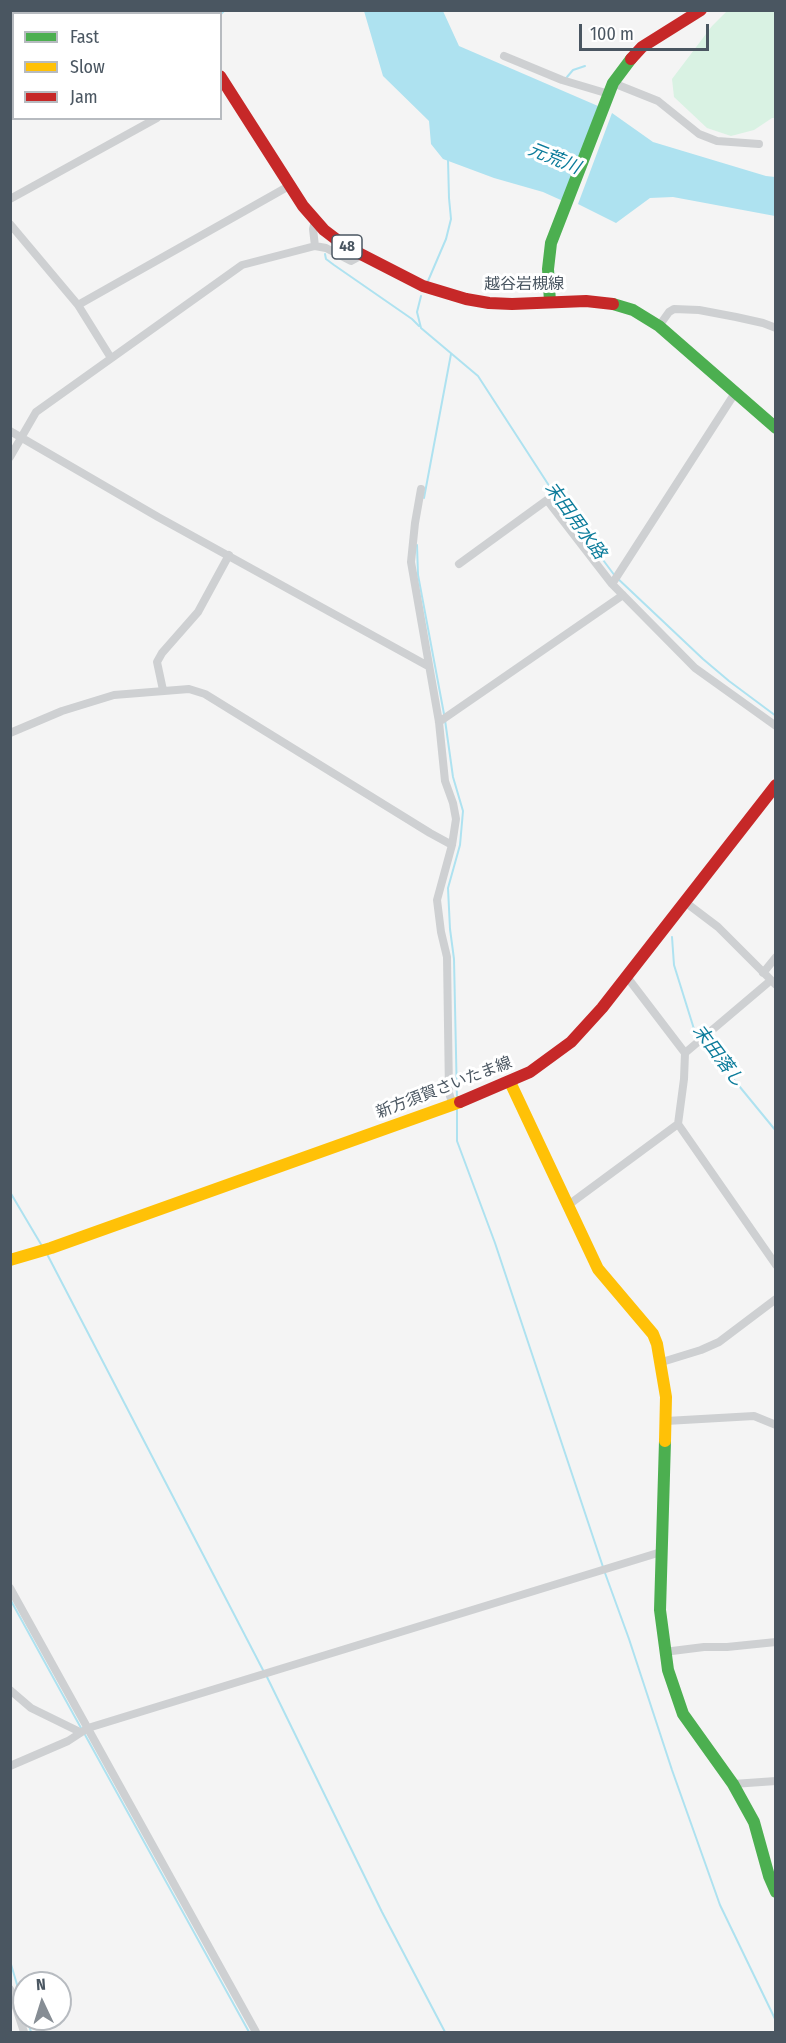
<!DOCTYPE html>
<meta charset="utf-8">
<style>
body{margin:0}
#map{position:relative;width:786px;height:2043px;overflow:hidden;background:#f4f4f4;font-family:"Fira Sans Condensed",sans-serif}
canvas{display:block}
.frame{position:absolute;inset:0;border:12px solid #4a5661;pointer-events:none}
.legend{position:absolute;left:12px;top:12px;width:210px;height:108px;box-sizing:border-box;background:#fff;border:2px solid #b7bbc0;margin:0;padding:8px 10px;list-style:none;font-size:18px;color:#4a5661}
.legend li{display:flex;align-items:center;gap:12px;height:30px}
.legend b{width:30px;border:2px solid #b7bbc0}
.north{position:absolute;left:12px;top:1971px;width:60px;height:60px;box-sizing:border-box;background:#fff;border:2px solid #b7bbc0;border-radius:50%;rotate:356deg;font-size:16px;font-weight:700;line-height:24px;text-align:center;color:#4a5661}
.north::after{content:'';display:block;margin:auto;width:21px;height:27px;background:#868d94;clip-path:polygon(50% 0,100% 100%,50% 72%,0 100%)}
.scale{position:absolute;left:579px;top:24px;width:130px;height:27px;box-sizing:border-box;border:3px solid #4a5661;border-top:0;padding-left:8px;font-size:18px;line-height:21px;white-space:nowrap;color:#4a5661;-webkit-text-stroke:4px #fff;paint-order:stroke}
</style>
<div id="map">
<canvas width="786" height="2043"></canvas>
<div class="frame"></div>
<ul class="legend">
<li><b style="height:8px;background:#4caf50"></b>Fast</li>
<li><b style="height:8px;background:#ffc107"></b>Slow</li>
<li><b style="height:8px;background:#c62828"></b>Jam</li>
</ul>
<div class="north">N</div>
<div class="scale">100 m</div>
</div>
<script>
const c = document.querySelector('canvas').getContext('2d');
c.lineJoin = 'round';
function fill(path, color) { c.fillStyle = color; c.fill(path, 'evenodd'); }
const poly = rows => new Path2D(rows.map(r => 'M' + r).join(''));
function strokePath(path, color, width, dash) { c.strokeStyle = color; c.lineWidth = width; c.lineCap = dash ? 'butt' : 'round'; c.setLineDash(dash || []); c.stroke(path); }
function write(font, color, halo, rows, align = 'center') {
  c.font = font + ' "Fira Sans Condensed","Noto Sans JP",sans-serif'; c.lineWidth = 6; c.setLineDash([]); c.textBaseline = 'middle'; c.strokeStyle = halo; c.fillStyle = color; for (const [text, x, y, turn = 0] of rows) {
    c.save(); c.translate(x, y); c.rotate((+turn || 0) * Math.PI / 180); c.textAlign = isNaN(turn) ? turn : align; if (halo) c.strokeText(text, 0, 0); c.fillText(text, 0, 0); c.restore();
  }
}
fill(poly([
 [727,11,776,11,775,118,772,118,754,130,731,136,707,128,674,97,672,79,712,26]
]), '#d9f2e3');
fill(poly([
 [364,11,443,11,459,46,598,106,563,201,543,192,494,178,443,159,431,144,429,121,383,76],
 [612,113,653,142,766,176,775,177,775,216,673,197,650,198,616,223,578,204]
]), '#aee2f0');
strokePath(poly([
 [220,15,225,10],
 [10,33,14,33],
 [567,77,573,70,585,66],
 [325,254,326,259,334,265,412,319,419,326],
 [428,281,446,239,451,219,449,198,448,160],
 [421,296,417,312,421,328,478,376,559,501,615,576,703,659,729,681,776,716],
 [424,498,451,354],
 [417,545,418,575,444,714],
 [445,720,453,777,463,811,460,845,448,888,450,929,454,959,457,1100],
 [672,937,674,965,694,1029,700,1037],
 [703,1042,776,1131],
 [457,1108,457,1141,495,1243,603,1567],
 [10,1192,42,1246],
 [47,1254,264,1672],
 [605,1573,629,1639,672,1770,720,1905,776,2021],
 [10,1599,81,1728],
 [267,1677,382,1912,445,2032],
 [84,1733,249,2032],
 [10,1961,24,2008],
 [27,2019,31,2032]
]), '#aee2f0', 2);
strokePath(poly([
 [504,56,562,80,609,94],
 [613,83,658,101,699,134,717,141,759,144],
 [10,199,157,118],
 [315,220,313,229,315,246],
 [10,224,78,305,111,358],
 [78,305,289,186],
 [659,326,669,312,674,309,699,310,736,317,763,323,776,328],
 [10,431,158,517,428,666],
 [10,457,36,412,242,265,315,246,326,248,351,261,362,255],
 [421,489,415,523,411,562,439,722,445,781,453,803,456,819,452,845,437,900,441,932,447,957,449,1093,453,1105],
 [459,564,547,500,612,584,695,668,776,726],
 [612,584,735,393],
 [163,690,157,662,162,653,198,612,229,555],
 [439,722,623,595],
 [10,733,62,711,114,695,189,689,205,694,430,833,452,845],
 [685,902,718,927,776,985],
 [763,973,776,957],
 [627,977,685,1053,684,1079,678,1124,776,1265],
 [685,1053,770,981],
 [567,1206,678,1124],
 [662,1362,701,1350,719,1342,776,1299],
 [666,1421,754,1416,776,1425],
 [10,1588,256,2032],
 [664,1652,704,1647,727,1647,776,1642],
 [10,1690,31,1708,80,1732],
 [10,1766,68,1741,88,1728,661,1552],
 [733,1784,776,1781],
 [10,1989,24,2032]
]), '#ced0d2', 8);
strokePath(poly([
 [550,302,548,269,551,243,613,83,631,59],
 [613,304,633,310,659,326,776,428],
 [665,1441,660,1610,668,1670,683,1714,733,1784,754,1822,769,1876,776,1892]
]), '#4caf50', 12);
strokePath(poly([
 [179,10,181,14],
 [24,14,54,10],
 [510,1082,598,1269,653,1334,657,1344,666,1397,665,1441],
 [10,1260,51,1248,460,1102]
]), '#ffc107', 12);
strokePath(poly([
 [57,10,143,14],
 [10,15,14,15],
 [631,59,642,47,701,10],
 [220,76,303,206,324,230,345,246,423,286,466,299,489,303,512,304,586,301,613,304],
 [460,1102,530,1072,571,1042,602,1008,776,785]
]), '#c62828', 12);
for (const [x, y, w] of [
 [347,247,30]
]) { const box = new Path2D(); box.roundRect(x - w / 2, y - 12, w, 24, 4.5); c.fillStyle = '#fff'; c.fill(box); strokePath(box, '#4a5661', 1.5); }
write('bold 15px', '#4a5661', null, [
 ["48",347,247]
]);
write('16px', '#4a5661', '#fff', [
 ["越谷岩槻線",524,285],
 ["新方須賀さいたま線",444,1088,-21]
]);
write('italic 18px', '#0c7c9b', '#fff', [
 ["元荒川",554,159,22],
 ["末田用水路",575,521,54],
 ["末田落し",718,1056,53]
]);
</script>
